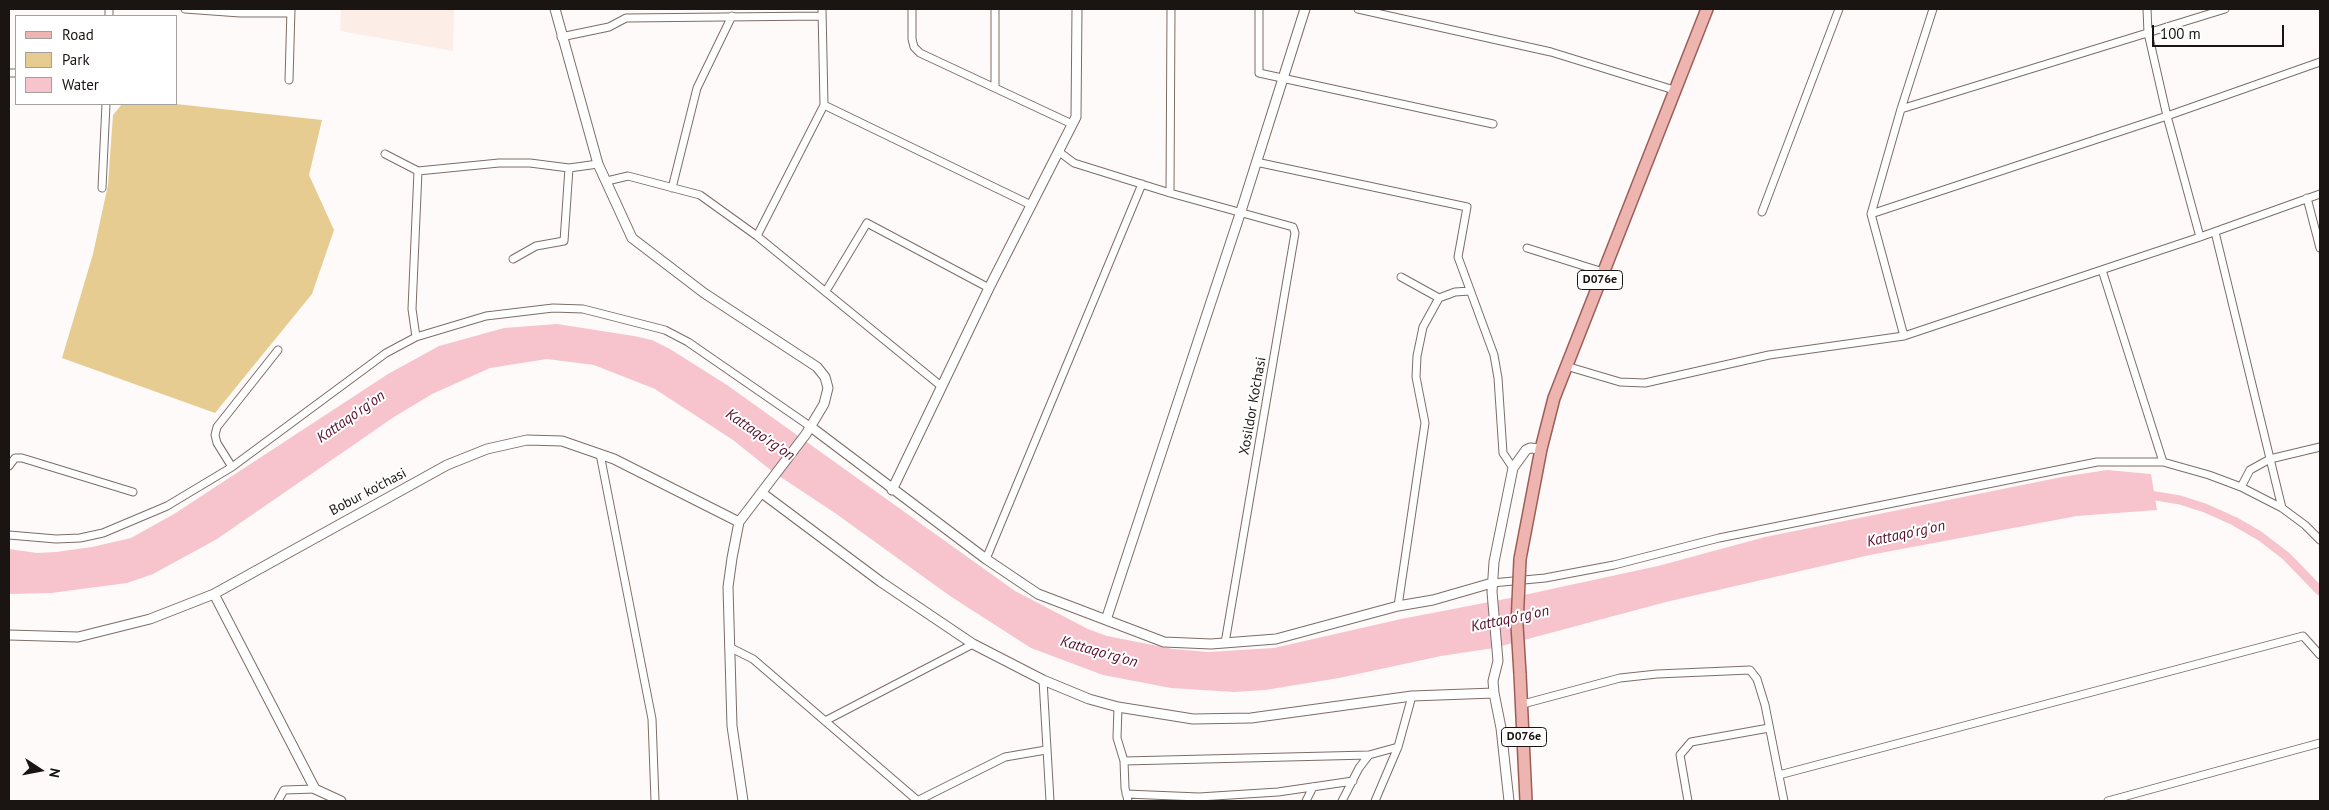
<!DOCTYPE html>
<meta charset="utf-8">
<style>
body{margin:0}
#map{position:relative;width:2329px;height:810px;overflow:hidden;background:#fefaf9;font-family:"PT Sans",sans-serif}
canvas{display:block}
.frame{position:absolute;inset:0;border:10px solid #1a1412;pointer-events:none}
.legend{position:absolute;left:15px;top:15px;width:162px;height:90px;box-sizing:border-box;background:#fff;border:1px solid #a3a1a0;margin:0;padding:6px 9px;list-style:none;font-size:15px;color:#1a1412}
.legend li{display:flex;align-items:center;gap:10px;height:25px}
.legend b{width:25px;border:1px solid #a3a1a0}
.north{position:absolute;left:15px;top:745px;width:50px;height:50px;-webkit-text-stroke:4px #fff;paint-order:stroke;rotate:101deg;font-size:14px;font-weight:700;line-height:20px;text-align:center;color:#1a1412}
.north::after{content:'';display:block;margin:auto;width:18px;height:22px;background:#1a1412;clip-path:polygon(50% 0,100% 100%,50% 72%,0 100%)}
.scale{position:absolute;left:2152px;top:25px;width:132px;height:22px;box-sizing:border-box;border:2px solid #1a1412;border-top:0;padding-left:6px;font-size:15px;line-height:18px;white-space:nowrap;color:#1a1412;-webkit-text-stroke:4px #fff;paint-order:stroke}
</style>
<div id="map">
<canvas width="2329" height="810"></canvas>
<div class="frame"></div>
<ul class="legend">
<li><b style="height:6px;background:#eeb5b0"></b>Road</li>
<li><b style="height:14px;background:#e6cc90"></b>Park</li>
<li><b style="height:14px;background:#f7c4ce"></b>Water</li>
</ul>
<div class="north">N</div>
<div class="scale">100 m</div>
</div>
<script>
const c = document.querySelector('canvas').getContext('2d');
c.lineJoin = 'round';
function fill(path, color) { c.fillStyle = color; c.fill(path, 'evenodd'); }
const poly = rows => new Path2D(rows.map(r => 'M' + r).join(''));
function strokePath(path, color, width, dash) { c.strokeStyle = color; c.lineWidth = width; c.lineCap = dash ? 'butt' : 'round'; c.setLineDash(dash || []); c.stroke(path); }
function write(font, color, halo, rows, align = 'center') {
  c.font = font + ' "PT Sans",sans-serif'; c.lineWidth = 4; c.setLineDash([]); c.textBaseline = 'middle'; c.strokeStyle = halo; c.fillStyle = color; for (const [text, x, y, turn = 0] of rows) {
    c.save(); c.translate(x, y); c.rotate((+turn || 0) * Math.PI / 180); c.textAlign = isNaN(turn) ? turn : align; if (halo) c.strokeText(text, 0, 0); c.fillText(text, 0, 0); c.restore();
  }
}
fill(poly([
 [341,9,454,9,453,51,340,31]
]), '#fcede7');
fill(poly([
 [122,104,176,104,322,120,309,175,334,230,312,294,215,413,62,358,93,254,108,185,113,115]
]), '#e6cc90');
fill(poly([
 [557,324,634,336,652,340,670,349,727,385,1015,591,1088,629,1107,636,1173,649,1208,652,1274,648,1401,619,1510,598,1658,566,1765,537,2062,477,2107,470,2151,474,2157,510,2077,516,1870,555,1666,602,1494,648,1441,656,1339,678,1265,690,1234,692,1171,688,1103,675,1031,648,950,596,835,513,773,472,733,440,655,389,594,365,547,359,490,368,432,394,394,417,217,539,153,574,127,583,51,593,9,594,9,549,37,553,56,552,92,547,131,538,174,514,388,374,439,346,504,328]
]), '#f7c4ce');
strokePath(poly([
 [2144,494,2180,500,2205,508,2234,521,2260,536,2286,556,2320,591]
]), '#f7c4ce', 9);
const minor = poly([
 [185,9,240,13,291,13],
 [912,9,912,39,914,47,920,53,1072,124],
 [995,9,995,88],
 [1259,9,1259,73,1493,124],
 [1358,9,1551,52,1674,90],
 [2147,9,2148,33,2167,116,2200,237],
 [109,16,109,9],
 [561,37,609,27,626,18,822,16],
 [9,73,16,73],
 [289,80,291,9],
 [824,105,1031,205],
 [1901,109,2225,9],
 [1058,151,1074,163,1170,193,1293,227,1295,233,1225,643],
 [385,154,418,171,499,163,530,163,569,168,598,164],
 [1256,162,1467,207,1458,257,1494,355,1498,378,1503,453,1513,468],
 [607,181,628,176,700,195,757,236,941,386],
 [102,188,106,104],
 [672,188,697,88,732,16],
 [1170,193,1171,9],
 [2307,198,2320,248],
 [1762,212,1839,9],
 [1871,214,2167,116,2320,62],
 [2215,232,2282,508],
 [757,236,824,105,822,9],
 [1527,248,1603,272],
 [513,259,536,246,564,241,569,168],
 [2102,270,2163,462],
 [1401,277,1439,298],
 [826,291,867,223,989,288],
 [1904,336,1871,214,1901,109,1933,9],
 [416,337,412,309,418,171],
 [1566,366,1620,382,1645,383,1769,355,1904,336,2200,237,2320,194],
 [600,454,652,719,655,801],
 [9,466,15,458,22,458,133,492],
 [232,467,217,443,215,435,217,427,278,350],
 [2241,487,2250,470,2270,459,2320,447],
 [9,535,56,539,80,538,103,533,167,506,232,467,386,353,416,337,486,316,553,308,583,309,665,330,688,342,811,427],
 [986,559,1142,184],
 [1492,583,1545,578,1614,565,1719,538,2097,462,2163,462,2209,475,2241,487,2282,508,2305,525,2320,540],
 [1398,606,1425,423,1416,377,1417,356,1423,327,1439,298,1455,292,1470,291],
 [729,647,753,659,918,801],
 [1043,680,1050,801],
 [1523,704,1620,678,1657,674,1750,670,1757,679,1765,705,1784,801],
 [1118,707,1117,738,1124,761,1125,788,1128,801],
 [825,721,973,644],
 [1124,761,1369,755],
 [1779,775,2303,636,2320,655],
 [1126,794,1199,797,1278,792,1353,781],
 [278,801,284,790,315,789],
 [917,801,1005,757,1046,750],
 [1306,801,1313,787],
 [1342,801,1359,768,1369,755,1398,747],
 [1375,801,1398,747,1412,696],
 [1688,801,1680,755,1691,742,1769,728],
 [2108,801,2320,743]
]);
const tertiary = poly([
 [555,9,598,164,632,238,704,293,817,367,825,377,828,388,824,404,806,434,739,522,732,558,728,587,732,726,743,801],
 [811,427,986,559,1038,594,1164,642,1211,644,1276,639,1398,606,1433,600,1492,583],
 [892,490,989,288,1076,117,1077,9],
 [762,493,881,582,973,644,1043,680,1089,699,1118,707,1193,719,1251,718,1412,696,1494,693],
 [214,594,315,789,341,801],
 [1106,620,1241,211,1305,9],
 [9,635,78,637,150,619,214,594,447,465,487,449,527,440,562,441,614,459,739,522],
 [1509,801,1501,728,1494,693,1493,681,1498,661,1492,592,1494,562,1513,468,1526,450,1530,448,1541,449]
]);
const primary = poly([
 [1520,559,1541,449,1554,398,1707,9],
 [1520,674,1526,801]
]);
strokePath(minor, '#7c6d67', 9);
strokePath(tertiary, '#7c6d67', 11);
strokePath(primary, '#9d5d57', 14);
strokePath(minor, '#fff', 7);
strokePath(tertiary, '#fff', 9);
strokePath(primary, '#eeb5b0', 11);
const primaryBridge = poly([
 [1520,559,1517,625,1520,674]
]);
strokePath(primaryBridge, '#9d5d57', 14, []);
strokePath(primaryBridge, '#eeb5b0', 11);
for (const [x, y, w] of [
 [1600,280,45],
 [1524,737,45]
]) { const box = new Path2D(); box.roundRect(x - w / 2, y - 9.5, w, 19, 4); c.fillStyle = '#fff'; c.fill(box); strokePath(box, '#1a1412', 1); }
write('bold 12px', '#1a1412', null, [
 ["D076e",1600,280],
 ["D076e",1524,737]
]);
write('14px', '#1a1412', '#fff', [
 ["Xosildor Ko’chasi",1253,406,-80],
 ["Bobur ko'chasi",368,492,-28]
]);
write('italic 15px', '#550e27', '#fff', [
 ["Kattaqo'rg'on",351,417,-35],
 ["Kattaqo'rg'on",760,435,34],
 ["Kattaqo'rg'on",1906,534,-12],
 ["Kattaqo'rg'on",1510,619,-12],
 ["Kattaqo'rg'on",1099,652,16]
]);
</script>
